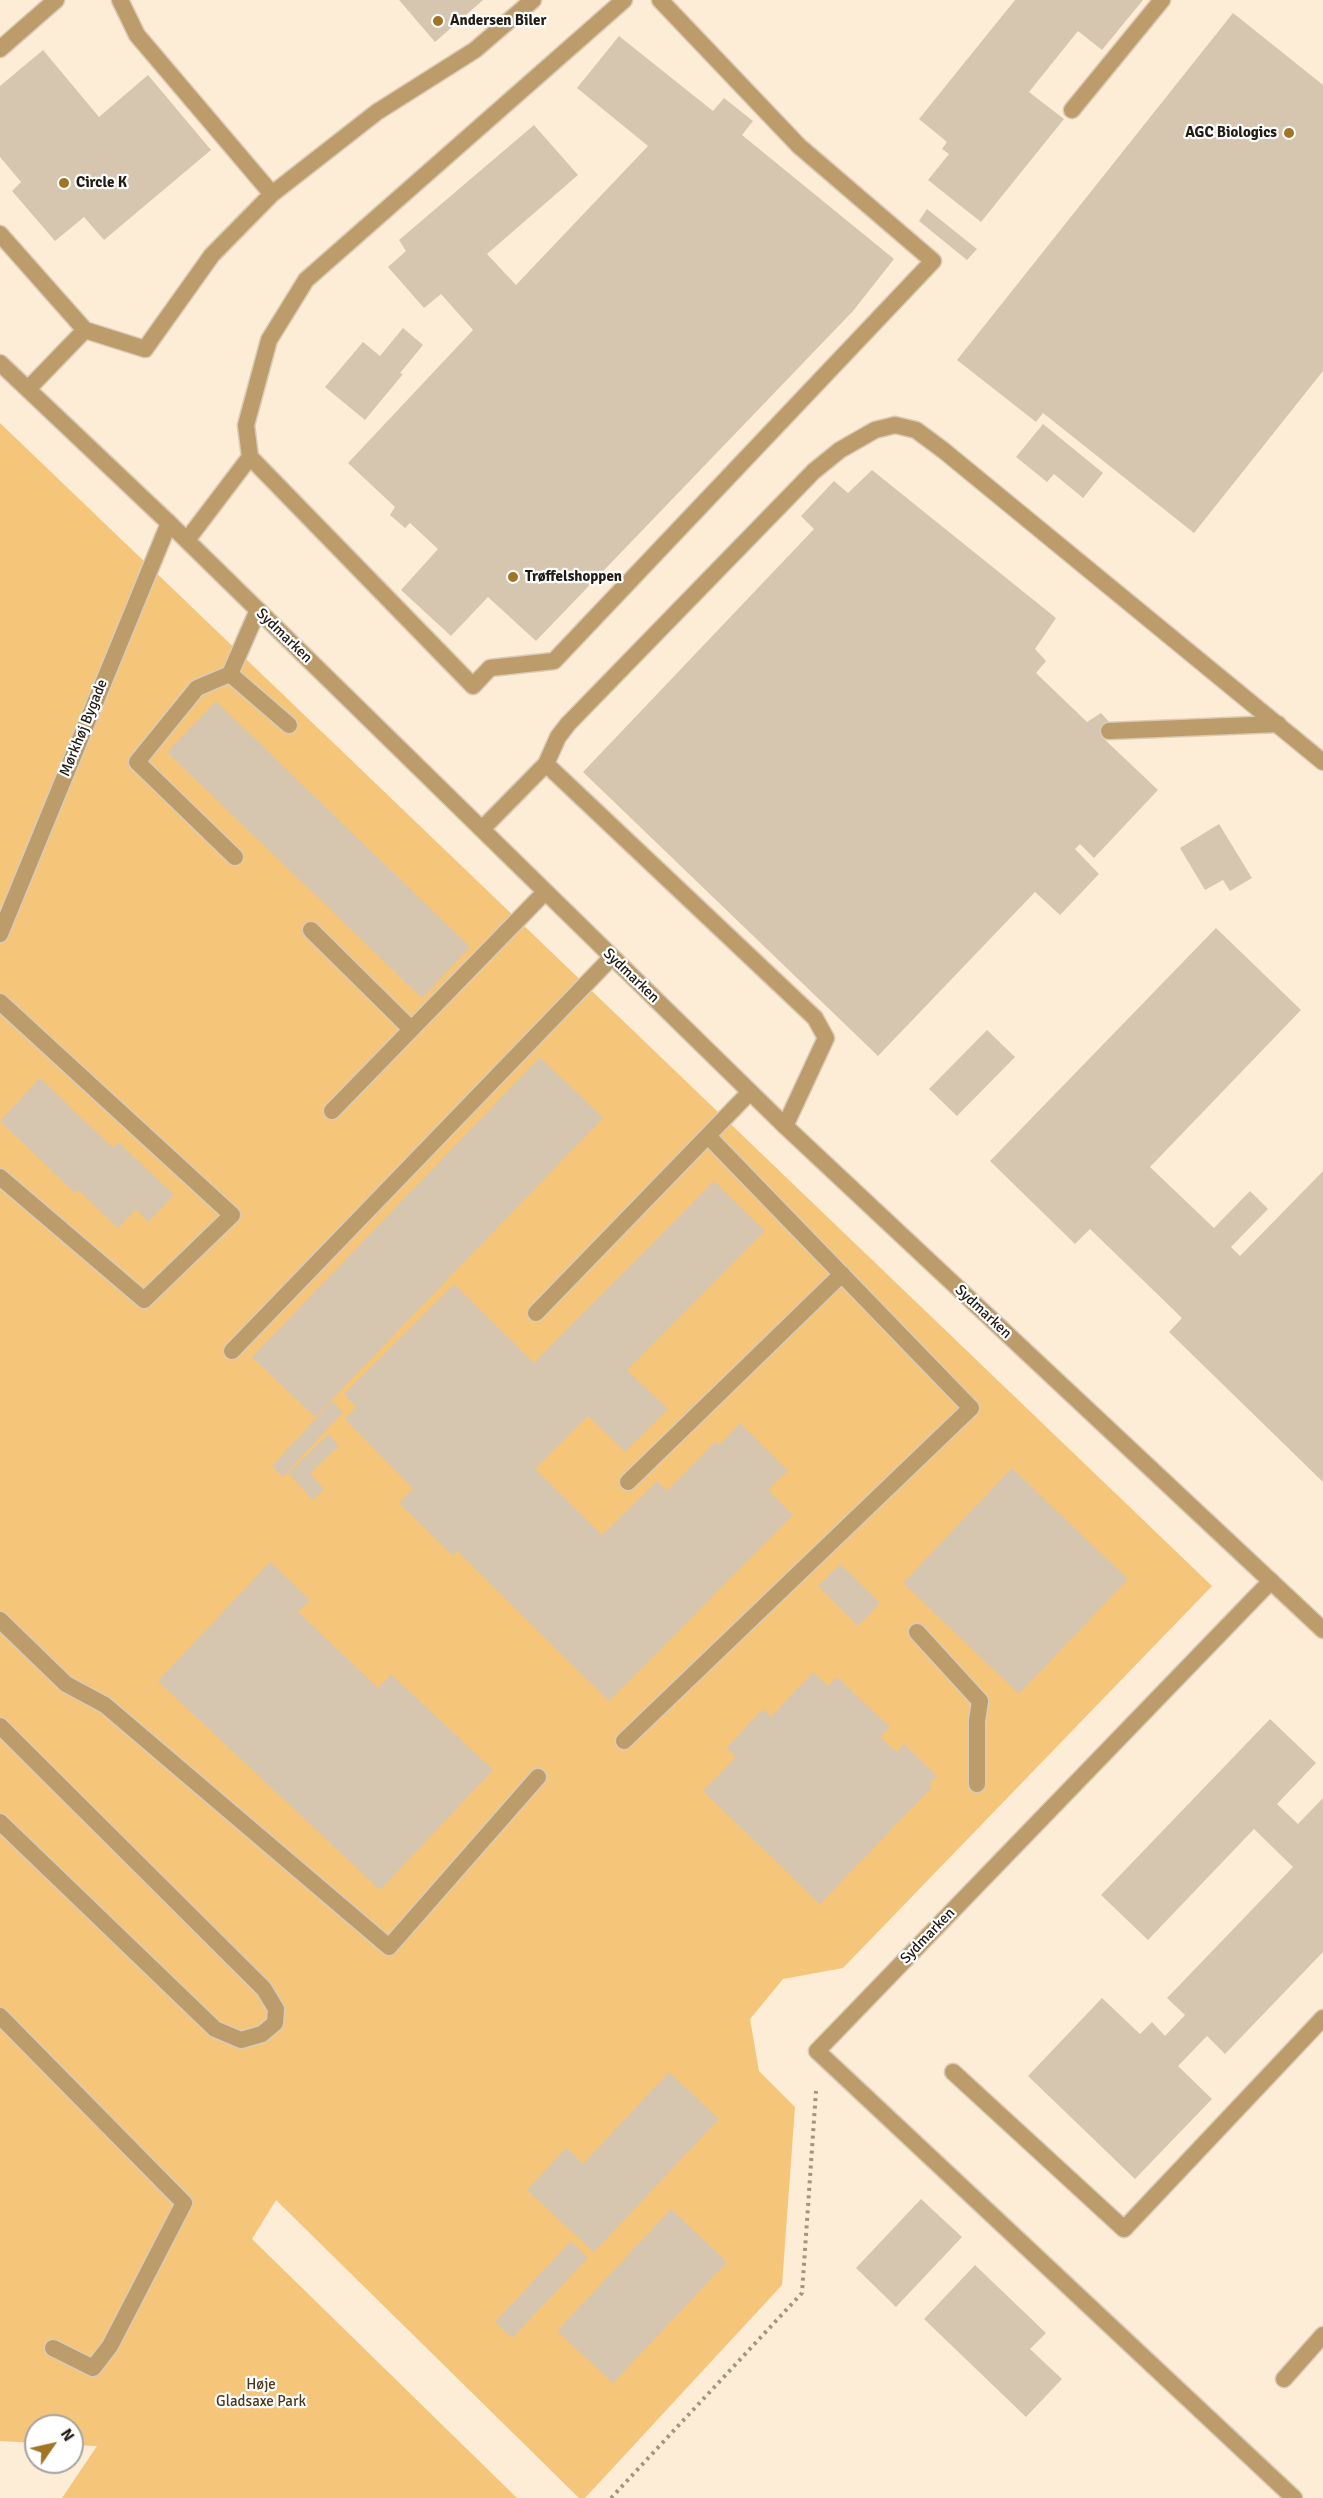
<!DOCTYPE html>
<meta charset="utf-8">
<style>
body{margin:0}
#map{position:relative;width:1323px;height:2498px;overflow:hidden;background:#fdedd6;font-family:Signika,sans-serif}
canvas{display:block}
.north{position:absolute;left:24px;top:2414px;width:60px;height:60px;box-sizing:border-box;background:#fff;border:2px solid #a6a4a1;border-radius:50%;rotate:56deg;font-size:16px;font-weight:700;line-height:24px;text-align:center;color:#211b13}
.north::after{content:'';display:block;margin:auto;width:21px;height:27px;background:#a27526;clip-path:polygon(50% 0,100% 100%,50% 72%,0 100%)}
</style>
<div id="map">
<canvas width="1323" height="2498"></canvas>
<div class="north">N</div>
</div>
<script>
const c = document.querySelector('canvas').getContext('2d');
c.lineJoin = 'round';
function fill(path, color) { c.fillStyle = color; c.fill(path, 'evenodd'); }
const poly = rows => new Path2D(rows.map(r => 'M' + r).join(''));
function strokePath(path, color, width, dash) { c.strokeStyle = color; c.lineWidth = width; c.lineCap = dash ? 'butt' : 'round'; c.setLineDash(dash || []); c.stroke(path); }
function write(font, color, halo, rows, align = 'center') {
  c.font = font + ' Signika,sans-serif'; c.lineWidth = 4.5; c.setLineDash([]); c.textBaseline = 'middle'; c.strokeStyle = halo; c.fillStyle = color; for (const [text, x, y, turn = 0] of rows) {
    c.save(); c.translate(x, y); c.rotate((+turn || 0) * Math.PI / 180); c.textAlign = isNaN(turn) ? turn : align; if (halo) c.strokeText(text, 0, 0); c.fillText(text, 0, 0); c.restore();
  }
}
fill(poly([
 [0,423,1212,1586,843,1968,783,1979,750,2019,759,2071,795,2107,782,2285,585,2498,579,2498,276,2200,252,2239,517,2498,62,2498,97,2446,72,2445,72,2426,36,2426,36,2443,0,2441]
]), '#f5c57a');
fill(poly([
 [399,0,483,0,435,42],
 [1015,0,1143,0,1102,50,1078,31,1029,92,1064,119,981,222,928,180,949,154,942,149,947,142,919,119],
 [1233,13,1323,85,1323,371,1194,533,1043,413,1036,422,957,360],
 [619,36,713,111,724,98,753,121,742,135,894,259,853,311,536,641,488,597,451,636,401,590,438,549,410,523,405,528,390,515,395,507,348,463,473,330,441,294,424,308,388,267,406,251,399,240,534,125,578,175,487,254,516,285,648,146,577,88],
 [43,50,99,117,148,75,211,150,104,240,84,217,55,241,12,191,21,182,0,157,0,86],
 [927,209,977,249,967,260,919,221],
 [403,328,423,345,400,373,403,374,365,420,325,387,363,342,380,356],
 [1043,424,1103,473,1083,498,1054,474,1047,482,1016,457],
 [872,470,1056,618,1035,649,1046,661,1036,673,1087,722,1101,713,1111,724,1101,736,1158,790,1094,858,1080,844,1075,849,1099,874,1060,915,1035,892,878,1056,583,772,814,529,801,516,834,481,848,493],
 [216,701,470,947,422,998,167,752],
 [1219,824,1252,878,1230,891,1223,880,1205,890,1180,848],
 [1216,928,1301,1010,1150,1167,1214,1228,1250,1191,1268,1209,1231,1247,1240,1256,1323,1171,1323,1482,1169,1332,1182,1318,1090,1229,1075,1244,990,1161],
 [987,1030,1015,1057,957,1116,929,1089],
 [540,1057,603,1118,315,1417,252,1357],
 [40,1078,113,1148,118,1142,174,1195,148,1222,136,1209,118,1228,78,1190,75,1193,0,1121],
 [714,1181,765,1231,627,1370,668,1409,625,1452,588,1416,535,1469,602,1535,657,1481,667,1491,716,1441,719,1445,740,1423,788,1471,768,1490,793,1515,609,1701,457,1551,453,1556,399,1503,413,1489,345,1419,356,1407,344,1394,454,1284,534,1363],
 [332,1401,343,1412,283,1477,272,1466],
 [329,1434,339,1446,310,1473,324,1489,313,1500,288,1473],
 [1012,1468,1128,1579,1019,1694,903,1583],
 [270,1562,310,1600,298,1612,378,1688,391,1674,493,1770,380,1890,158,1681],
 [840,1564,880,1603,858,1626,818,1586],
 [813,1672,828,1686,837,1677,890,1727,880,1737,897,1752,904,1744,937,1776,929,1784,932,1787,820,1904,703,1791,736,1757,726,1747,728,1746,763,1709,771,1717],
 [1270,1719,1316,1763,1277,1804,1298,1824,1323,1798,1323,1952,1225,2054,1207,2036,1178,2066,1212,2099,1135,2179,1028,2076,1102,1998,1140,2034,1152,2022,1165,2036,1185,2015,1167,1998,1293,1867,1254,1829,1148,1940,1101,1895],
 [669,2072,719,2119,594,2252,527,2190,566,2148,583,2164],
 [921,2199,962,2237,896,2307,856,2268],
 [671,2209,727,2262,613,2383,557,2331],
 [571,2241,588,2258,512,2338,495,2322],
 [975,2265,1046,2333,1030,2349,1062,2379,1026,2417,924,2319]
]), '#d6c6b0');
const service = poly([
 [120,0,137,35,272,194],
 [624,0,306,280,269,340,246,425,250,457,473,686,490,668,554,661,933,261,799,146,660,0],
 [0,49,56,0],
 [1072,110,1162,0],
 [0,234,85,330,145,349,212,255,272,194,377,112,475,50,533,0],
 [28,389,85,330],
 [187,540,250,457],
 [258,610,230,674,289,725],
 [230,674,197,688,137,762,235,857],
 [1109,731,1278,724],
 [546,764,815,1018,826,1038,785,1126],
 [482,829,546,764,558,737,568,724,814,471,840,450,875,430,895,425,916,430,943,450,1323,762],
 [311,930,411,1029],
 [0,1002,232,1215,144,1300,0,1177],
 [332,1111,545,892],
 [536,1313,750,1092],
 [232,1351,612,957],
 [628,1482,842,1274],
 [1271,1581,817,2051,1294,2498],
 [0,1620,66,1684,105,1705,389,1947,538,1777],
 [917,1632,980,1701,977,1721,977,1784],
 [0,1726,264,1989,276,2009,275,2023,262,2034,241,2040,215,2029,0,1822],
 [624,1741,971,1408,708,1136],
 [0,2016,184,2203,110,2346,93,2368,53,2348],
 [953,2072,1124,2229,1323,2018],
 [1284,2379,1323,2335]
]);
const minor = poly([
 [0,934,169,523]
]);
const tertiary = poly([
 [0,363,169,523,785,1126,1323,1630]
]);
strokePath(service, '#dacbb7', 19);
strokePath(minor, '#dacbb7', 19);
strokePath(tertiary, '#dacbb7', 19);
strokePath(poly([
 [611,2498,802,2293,816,2091]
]), '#a09483', 4, [3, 4.5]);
strokePath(service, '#bd9c6c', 16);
strokePath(minor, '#bd9c6c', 16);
strokePath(tertiary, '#bd9c6c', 16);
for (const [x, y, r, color] of [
 [438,21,6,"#a27526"],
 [1289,133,6,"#a27526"],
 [64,183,6,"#a27526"],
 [513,577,6,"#a27526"]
]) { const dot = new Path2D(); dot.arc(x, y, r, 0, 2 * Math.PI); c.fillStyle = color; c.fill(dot); strokePath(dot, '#fff', 2); }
write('bold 15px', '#211b13', '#fff', [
 ["Andersen Biler",450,21],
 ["AGC Biologics",1277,133,"right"],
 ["Circle K",76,183],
 ["Trøffelshoppen",525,577]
], 'left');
write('15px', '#211b13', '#fff', [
 ["Sydmarken",284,636,44],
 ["Mørkhøj Bygade",84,728,-68],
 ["Sydmarken",631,976,44],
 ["Sydmarken",983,1312,43],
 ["Sydmarken",928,1936,-46]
]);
write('15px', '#4c3818', '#fff', [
 ["Høje",261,2385],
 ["Gladsaxe Park",261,2402]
]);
</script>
